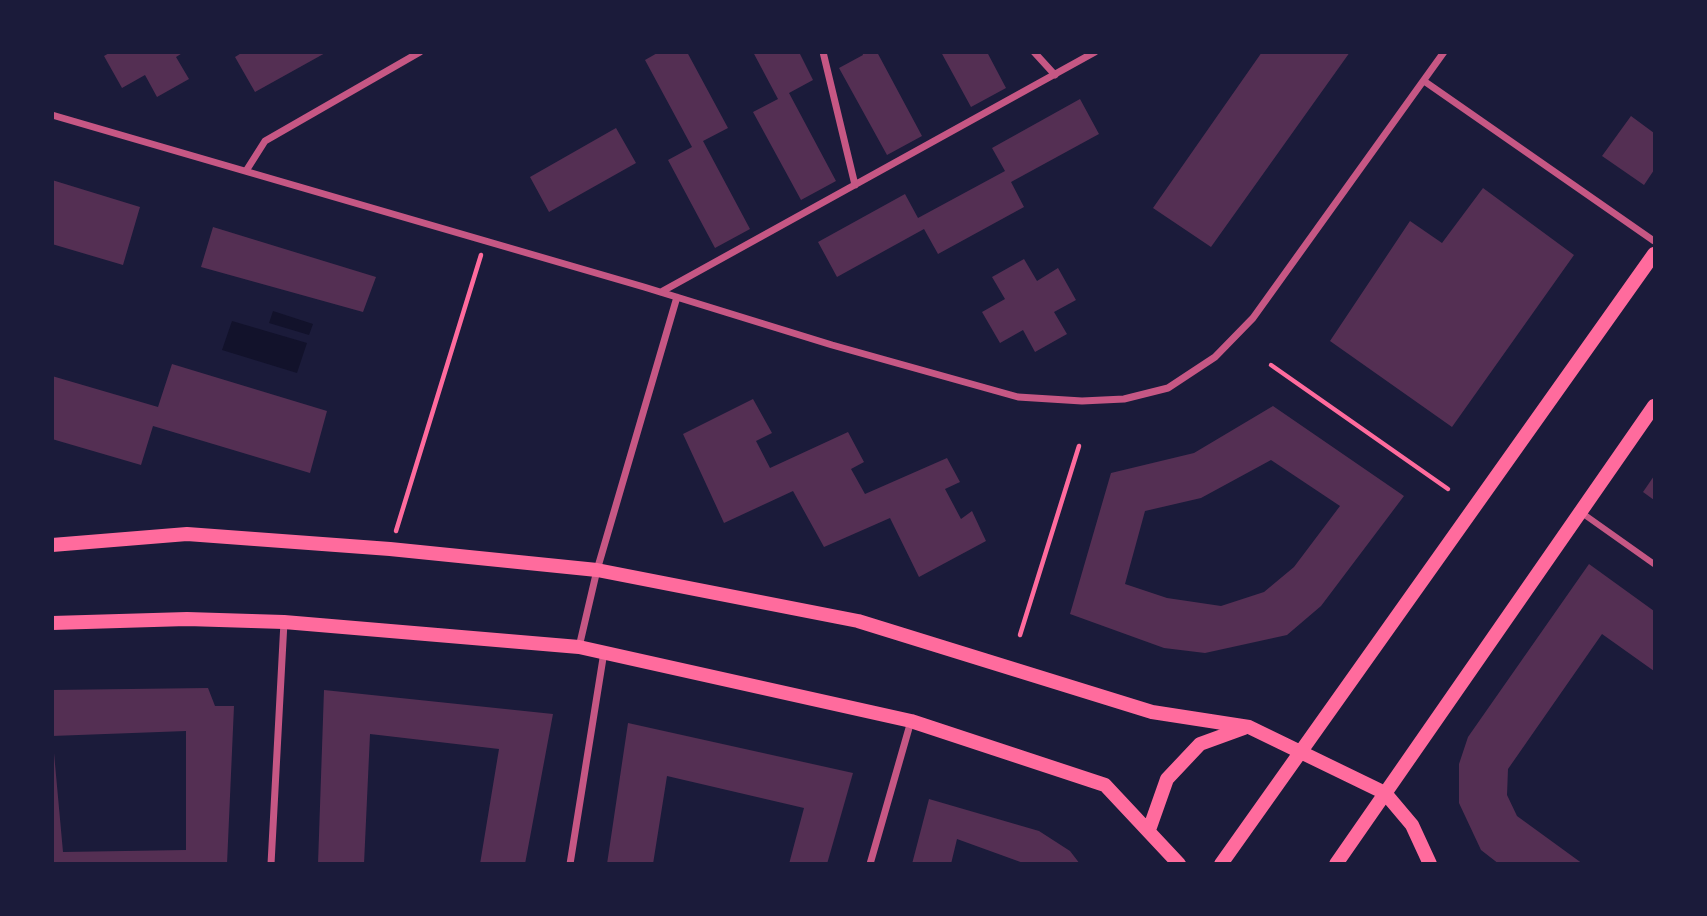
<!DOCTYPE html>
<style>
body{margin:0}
#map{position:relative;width:1707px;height:916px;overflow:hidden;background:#1b1b3a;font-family:"DejaVu Sans",sans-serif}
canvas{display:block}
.frame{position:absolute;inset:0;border:54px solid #1b1b3a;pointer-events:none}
</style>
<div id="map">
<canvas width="1707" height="916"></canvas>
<div class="frame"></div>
</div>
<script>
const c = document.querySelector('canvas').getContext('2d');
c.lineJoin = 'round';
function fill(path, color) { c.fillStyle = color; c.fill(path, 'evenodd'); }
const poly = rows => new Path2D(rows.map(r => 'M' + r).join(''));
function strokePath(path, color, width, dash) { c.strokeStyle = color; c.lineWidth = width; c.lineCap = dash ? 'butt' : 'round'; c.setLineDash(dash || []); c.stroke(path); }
fill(poly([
 [273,311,313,324,309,335,269,323],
 [232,321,307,343,297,373,222,350]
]), '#12122b');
fill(poly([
 [111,52,184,52,176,57,189,79,157,97,145,75,122,88,104,56],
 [243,52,327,52,255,92,235,57],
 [659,52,687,52,728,128,703,141,750,229,715,248,668,160,692,147,645,60],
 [753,52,799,52,813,80,789,93,836,181,801,200,753,112,778,99],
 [862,52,877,52,922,136,887,155,839,68,863,55],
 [941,52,987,52,1006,88,971,107],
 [1262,52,1350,52,1211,247,1153,208],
 [1080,99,1099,134,1011,182,1024,207,938,254,924,229,837,277,818,242,905,194,918,218,1005,171,992,148],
 [1631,116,1654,133,1654,170,1644,185,1602,156],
 [616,128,636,163,549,212,530,177],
 [52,180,140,207,123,265,52,244],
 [1483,188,1574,255,1452,427,1330,341,1410,221,1442,243],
 [213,227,376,277,363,312,201,267],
 [1024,259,1037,281,1058,268,1076,300,1054,312,1067,334,1035,352,1023,330,1000,343,982,312,1005,299,992,277],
 [172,364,327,411,310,473,153,426,141,465,52,439,52,376,158,407],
 [753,399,772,433,756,441,770,468,848,432,864,462,851,469,865,494,947,458,960,482,945,489,961,519,972,511,986,541,919,577,890,518,824,547,793,491,724,523,683,434],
 [1273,406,1404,496,1321,606,1287,635,1205,653,1164,648,1070,614,1111,473,1194,453],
 [1271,460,1340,506,1294,567,1264,592,1221,606,1167,598,1125,584,1145,511,1201,498],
 [1654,476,1654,500,1643,492],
 [1589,564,1654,611,1654,671,1602,634,1508,769,1507,795,1517,816,1583,864,1499,864,1481,850,1459,803,1459,764,1468,737],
 [208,688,215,706,234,706,227,864,52,864,52,753,54,753,63,852,186,850,186,731,52,736,52,690],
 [324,690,553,714,525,864,480,864,499,749,370,734,364,864,318,864],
 [628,723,853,773,827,864,789,864,804,808,667,776,653,864,607,864],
 [929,799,1039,831,1070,851,1080,864,1026,864,957,839,951,864,912,864]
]), '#542f53');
strokePath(poly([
 [1271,365,1448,489],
 [396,531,481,255],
 [1020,635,1079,446]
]), '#ff6b9d', 4.5);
strokePath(poly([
 [1582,513,1654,564]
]), '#c65784', 6);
strokePath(poly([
 [823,52,855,185],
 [1034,52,1055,75],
 [1424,81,1654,241],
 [52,115,644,287,832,345,1018,397,1082,401,1124,399,1168,388,1215,357,1253,318,1444,52],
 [246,171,265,141,420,52],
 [661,292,1095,52],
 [579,647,597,570,677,297],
 [271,864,284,622],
 [570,864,604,652],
 [870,864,911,721]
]), '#c65784', 7);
strokePath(poly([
 [52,545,187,534,390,549,597,570,858,621,1152,712,1249,727,1385,793,1412,825,1430,864],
 [52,623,187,619,284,622,579,647,911,721,1105,785,1179,864],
 [1149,830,1167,779,1200,744,1244,728],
 [1221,864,1654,254],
 [1336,864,1654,406]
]), '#ff6b9d', 14);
</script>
